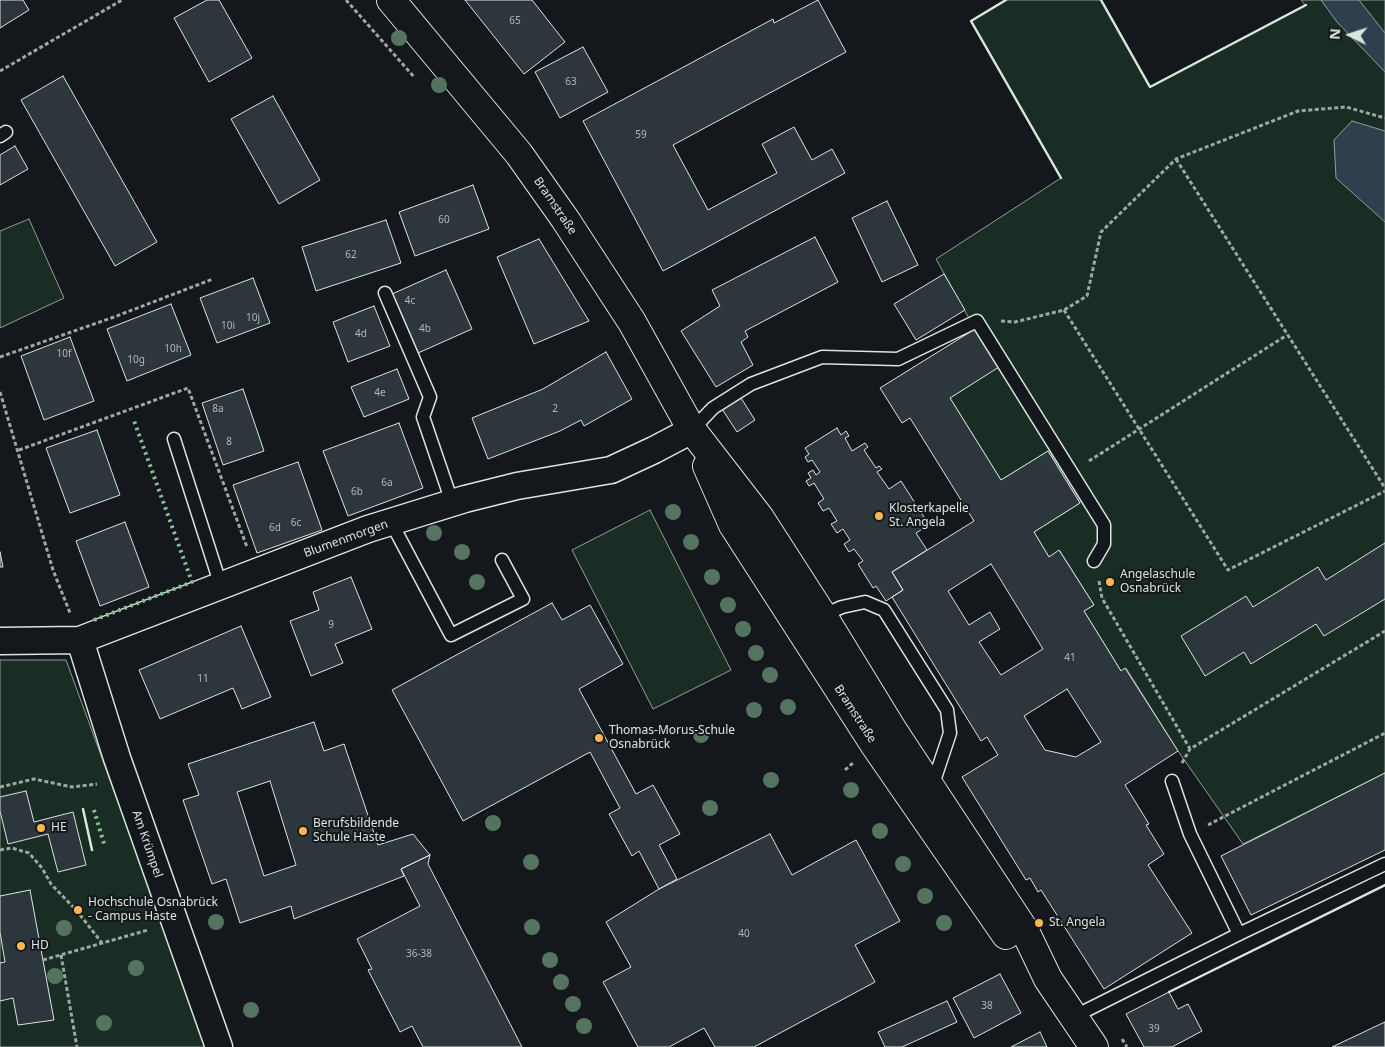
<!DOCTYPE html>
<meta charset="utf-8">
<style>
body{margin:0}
#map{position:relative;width:1385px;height:1047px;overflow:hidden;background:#14181c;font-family:"Noto Sans",sans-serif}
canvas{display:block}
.north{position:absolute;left:1325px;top:10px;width:50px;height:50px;-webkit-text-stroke:4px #14181c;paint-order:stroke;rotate:274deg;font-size:14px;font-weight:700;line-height:20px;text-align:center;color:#d8e6dc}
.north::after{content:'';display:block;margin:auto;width:18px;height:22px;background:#d8e6dc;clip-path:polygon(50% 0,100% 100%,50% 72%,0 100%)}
</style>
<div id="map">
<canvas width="1385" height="1047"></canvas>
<div class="north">N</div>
</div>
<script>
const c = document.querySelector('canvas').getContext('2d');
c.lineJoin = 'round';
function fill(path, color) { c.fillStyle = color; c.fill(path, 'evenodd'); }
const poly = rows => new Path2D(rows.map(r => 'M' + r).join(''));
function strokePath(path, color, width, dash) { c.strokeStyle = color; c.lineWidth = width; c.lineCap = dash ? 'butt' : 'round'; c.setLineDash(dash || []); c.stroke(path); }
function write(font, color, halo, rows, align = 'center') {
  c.font = font + ' "Noto Sans",sans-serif'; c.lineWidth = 4; c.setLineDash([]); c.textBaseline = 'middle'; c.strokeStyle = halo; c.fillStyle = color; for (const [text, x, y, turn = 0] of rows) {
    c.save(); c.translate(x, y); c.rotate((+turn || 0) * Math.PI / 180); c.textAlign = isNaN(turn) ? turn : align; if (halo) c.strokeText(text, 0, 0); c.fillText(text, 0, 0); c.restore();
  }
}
const green = poly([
 [1006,0,1101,0,1150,87,1305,5,1301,0,1385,0,1385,773,1243,844,1178,751,1126,668,1121,671,1084,611,1094,605,1060,551,1049,557,1034,532,1080,503,1048,451,1001,480,950,398,998,367,975,329,936,259,1061,178,971,21,1006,0],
 [29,219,64,298,0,328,0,231,29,219],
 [650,510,731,670,653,709,572,550,650,510],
 [0,660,66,660,208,1047,0,1047,0,660]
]);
fill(green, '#1a2d24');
strokePath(green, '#939e99', 1);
const water = poly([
 [1321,0,1359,0,1385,33,1385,72,1337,22,1321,0],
 [1352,121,1385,131,1385,222,1336,178,1334,140,1352,121]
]);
fill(water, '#2f3f4d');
strokePath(water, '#939e99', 1);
const building = poly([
 [0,0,23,0,29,10,0,28,0,0],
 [207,0,219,0,252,58,209,82,174,18,207,0],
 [465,0,532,0,565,42,524,74,465,0],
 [818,0,846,52,673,145,708,210,777,173,762,144,794,127,812,160,832,149,845,173,663,271,583,121,773,19,774,23,818,0],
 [583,47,608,92,560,118,535,72,583,47],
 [63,76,157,242,115,266,21,100,63,76],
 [273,96,320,180,279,204,231,119,273,96],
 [15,146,28,169,0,185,0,155,15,146],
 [473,185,489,229,415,256,399,212,473,185],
 [887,201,918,265,882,282,852,218,887,201],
 [386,220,401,263,316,291,302,247,386,220],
 [815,237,838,282,745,331,748,337,741,342,753,365,716,387,681,331,720,306,712,290,815,237],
 [539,239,589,321,534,344,497,257,539,239],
 [446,270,472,329,418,353,392,294,446,270],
 [944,274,965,310,916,340,894,304,944,274],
 [253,278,270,323,217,343,200,298,253,278],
 [171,304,191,355,127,381,107,329,171,304],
 [374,306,390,346,348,362,333,322,374,306],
 [975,329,999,367,950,398,1001,480,1048,451,1080,503,1034,532,1049,557,1059,550,1094,605,1084,611,1121,671,1125,668,1178,751,1125,785,1149,824,1146,825,1164,854,1148,865,1192,933,1104,989,1041,890,1038,892,1030,878,1026,880,962,777,998,755,987,737,981,741,892,597,903,590,892,572,974,521,910,418,902,423,880,388,975,329],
 [991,564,1043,649,1001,675,979,642,1000,629,990,612,969,625,948,591,991,564],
 [1067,689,1101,742,1076,757,1045,750,1024,716,1067,689],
 [70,337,94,401,44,420,21,356,70,337],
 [606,352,632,399,584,426,581,420,560,431,488,459,472,418,543,389,606,352],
 [397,369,409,399,364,417,351,387,397,369],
 [243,389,264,451,223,465,202,403,243,389],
 [741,398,755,420,737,432,722,409,741,398],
 [399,423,423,488,348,516,323,451,399,423],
 [837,428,841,435,846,431,849,436,845,438,852,451,865,443,868,447,864,450,876,468,879,466,882,469,877,472,889,489,901,481,929,525,916,533,927,550,892,572,903,590,886,601,876,586,873,588,858,564,863,561,854,549,849,552,844,544,850,540,843,529,837,533,831,524,837,521,829,508,823,511,818,503,824,499,814,483,809,486,806,481,811,478,808,473,813,470,816,475,820,472,812,460,808,462,805,457,809,454,805,448,837,428],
 [97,430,120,495,70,513,46,448,97,430],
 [298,462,322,530,257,553,233,485,298,462],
 [125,522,149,587,100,606,76,541,125,522],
 [1385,543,1385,599,1324,636,1316,624,1251,664,1244,652,1205,676,1181,636,1246,596,1253,607,1318,567,1326,580,1385,543],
 [0,552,3,567,0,567,0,552],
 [351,577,372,629,335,644,343,663,311,676,290,621,319,610,313,592,351,577],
 [552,603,562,620,590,605,623,664,579,689,636,794,653,785,680,834,659,845,677,879,659,889,639,851,632,856,609,814,620,808,590,752,463,821,392,690,552,603],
 [241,626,271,697,242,709,233,688,160,719,139,670,241,626],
 [314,722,324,751,344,744,378,845,413,834,430,855,401,869,404,876,294,919,291,906,240,923,226,879,212,884,183,800,199,795,188,764,314,722],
 [270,781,296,865,264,876,237,792,270,781],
 [1385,773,1385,850,1251,915,1221,856,1385,773],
 [26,791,34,822,73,812,86,865,58,872,48,834,8,844,0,811,0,797,26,791],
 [770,834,792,875,856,840,900,921,855,945,875,982,754,1047,715,1047,704,1028,669,1047,638,1047,603,982,631,967,606,922,659,889,770,834],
 [430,855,428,864,522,1047,423,1047,412,1026,400,1032,368,970,372,969,357,939,420,906,401,869,430,855],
 [30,890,54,1020,18,1025,13,998,0,1001,0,963,5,962,0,932,0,896,30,890],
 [1000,974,1021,1013,974,1038,953,998,1000,974],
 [1169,992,1178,1009,1188,1004,1202,1031,1172,1047,1144,1047,1126,1014,1169,992],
 [947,1001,957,1022,902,1047,885,1047,878,1032,947,1001],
 [1385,1022,1385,1047,1332,1047,1385,1022],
 [1040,1032,1047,1047,1011,1047,1040,1032]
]);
fill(building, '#2c363c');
strokePath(building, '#d8e6dc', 1);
const service = poly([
 [0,136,6,132],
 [385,293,430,397,423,417,452,502],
 [692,430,713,408,751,384,822,357,898,359,977,321,1104,525,1104,544,1094,561],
 [174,439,221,586],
 [391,522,451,635,523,599,502,560],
 [821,616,842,607,865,602,884,610,947,710,950,733,932,787],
 [1172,781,1190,834,1239,934],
 [1073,1017,1239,934,1385,864]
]);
const minor = poly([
 [80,640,117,758,219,1047],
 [0,641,80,640,368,529,465,499,517,486,611,470,654,450,692,430]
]);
const tertiary = poly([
 [391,0,519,154,565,219,632,322,692,430,760,518,823,616,894,732,1025,931,1048,979,1094,1047],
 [707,466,733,525,874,744,1006,935]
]);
strokePath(service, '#d8e6dc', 15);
strokePath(minor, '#d8e6dc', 29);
strokePath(tertiary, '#d8e6dc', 30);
strokePath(poly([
 [346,0,415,78],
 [0,71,122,0],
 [1176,159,1385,488],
 [1064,310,1228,570,1385,491],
 [1001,321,1015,322,1064,310,1087,296,1101,232,1176,159,1298,111,1346,107,1385,118],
 [0,357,114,317,213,279],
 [0,392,53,570,70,613],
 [19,450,188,388,247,547],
 [1089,461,1287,335],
 [1099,581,1102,598,1190,749],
 [1182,763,1190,749,1385,631],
 [845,770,854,762],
 [0,787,34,779,72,787,97,784],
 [1208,825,1385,733],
 [0,850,12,848,29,853,42,868,51,884,77,911,102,943],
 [61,955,77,1047],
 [43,960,148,930],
 [1122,1039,1127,1047]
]), '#9da8a2', 3, [4, 2.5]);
strokePath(service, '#14181c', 12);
strokePath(minor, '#14181c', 26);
strokePath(tertiary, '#14181c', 28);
strokePath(poly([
 [94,620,192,582,133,418],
 [94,810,105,847]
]), '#8ac095', 4, [2.5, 4]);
strokePath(poly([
 [1006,0,971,21,1061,178],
 [1101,0,1150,87,1306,5],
 [83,809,92,850],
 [1169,992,1385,885]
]), '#d8e6dc', 2.5);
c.fillStyle = '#55745f';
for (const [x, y] of [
 [399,38],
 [439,85],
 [673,512],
 [434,533],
 [691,542],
 [462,552],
 [712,577],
 [477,582],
 [728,605],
 [743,629],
 [756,653],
 [770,675],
 [788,707],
 [754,710],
 [701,735],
 [771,780],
 [851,790],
 [710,808],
 [493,823],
 [880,831],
 [531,862],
 [903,864],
 [925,896],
 [216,922],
 [944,923],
 [532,927],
 [64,928],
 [550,960],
 [136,968],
 [55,976],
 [561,982],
 [573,1004],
 [251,1010],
 [104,1023],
 [584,1026]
]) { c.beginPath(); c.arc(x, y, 8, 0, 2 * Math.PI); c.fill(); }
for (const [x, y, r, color] of [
 [879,516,5,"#ffb74d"],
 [1110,582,5,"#ffb74d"],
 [599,738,5,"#ffb74d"],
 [41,828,5,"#ffb74d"],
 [303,831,5,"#ffb74d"],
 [78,910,5,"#ffb74d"],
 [1039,923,5,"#ffb74d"],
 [21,946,5,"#ffb74d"]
]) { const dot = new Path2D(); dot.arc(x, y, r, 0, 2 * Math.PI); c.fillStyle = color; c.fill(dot); strokePath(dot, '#14181c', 2); }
write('10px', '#adbab4', null, [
 ["65",515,21],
 ["63",571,82],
 ["59",641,135],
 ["60",444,220],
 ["62",351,255],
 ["4c",410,301],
 ["10j",253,318],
 ["10i",228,326],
 ["4b",425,329],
 ["4d",361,334],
 ["10h",173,349],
 ["10f",64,354],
 ["10g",136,360],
 ["4e",380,393],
 ["8a",218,409],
 ["2",555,409],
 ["8",229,442],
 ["6a",387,483],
 ["6b",357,492],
 ["6c",296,523],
 ["6d",275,528],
 ["9",331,625],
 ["41",1070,658],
 ["11",203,679],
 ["40",744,934],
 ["36-38",419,954],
 ["38",987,1006],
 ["39",1154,1029]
]);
write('12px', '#d8e6dc', '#14181c', [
 ["Bramstraße",555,206,56],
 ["Blumenmorgen",346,539,-20],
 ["Bramstraße",855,714,57],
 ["Am Krümpel",147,844,71]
]);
write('12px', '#d8e6dc', '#14181c', [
 ["Klosterkapelle",889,509],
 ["St. Angela",889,523],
 ["Angelaschule",1120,575],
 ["Osnabrück",1120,589],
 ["Thomas-Morus-Schule",609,731],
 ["Osnabrück",609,745],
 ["Berufsbildende",313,824],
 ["Schule Haste",313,838],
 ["HE",51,828],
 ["Hochschule Osnabrück",88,903],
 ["- Campus Haste",88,917],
 ["St. Angela",1049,923],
 ["HD",31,946]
], 'left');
</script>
